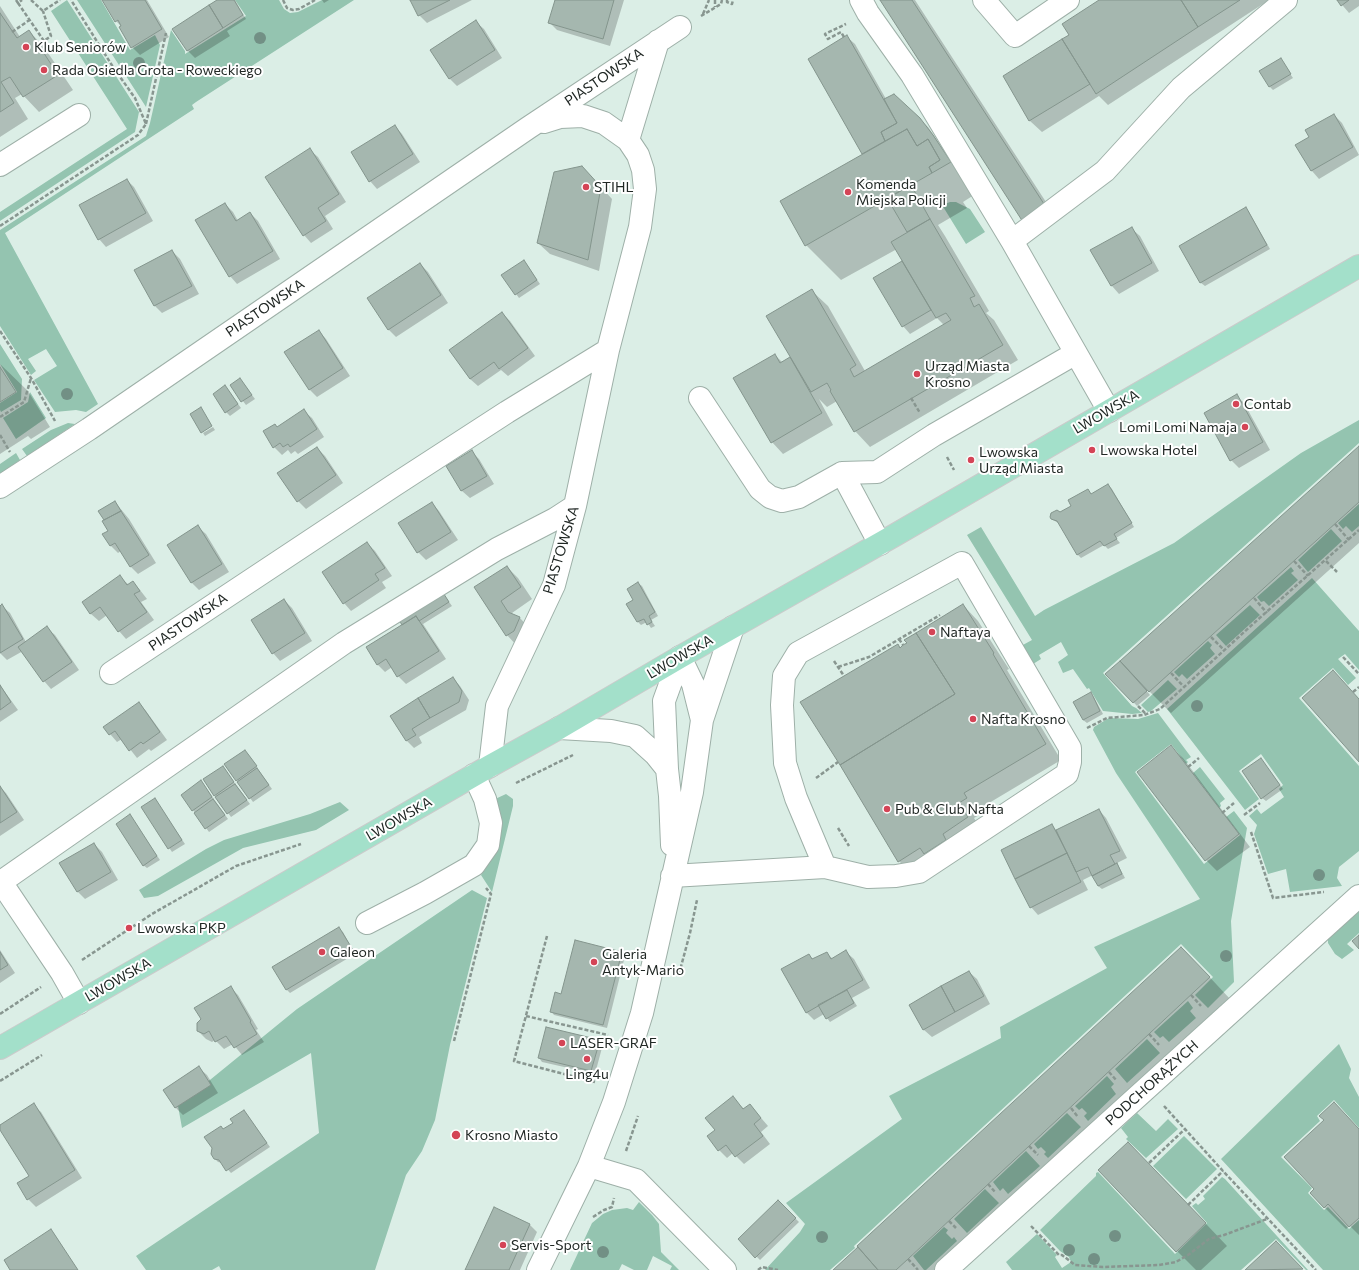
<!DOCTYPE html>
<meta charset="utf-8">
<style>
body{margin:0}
canvas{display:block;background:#dbeee6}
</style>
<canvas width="1359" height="1270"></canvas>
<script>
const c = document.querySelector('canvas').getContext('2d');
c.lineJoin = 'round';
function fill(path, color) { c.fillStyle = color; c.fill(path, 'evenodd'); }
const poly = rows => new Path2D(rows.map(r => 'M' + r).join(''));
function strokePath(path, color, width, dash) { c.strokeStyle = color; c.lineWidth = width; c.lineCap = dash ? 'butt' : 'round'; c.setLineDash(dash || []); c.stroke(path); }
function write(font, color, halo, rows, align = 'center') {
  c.font = font + ' Commissioner,sans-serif'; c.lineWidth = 4; c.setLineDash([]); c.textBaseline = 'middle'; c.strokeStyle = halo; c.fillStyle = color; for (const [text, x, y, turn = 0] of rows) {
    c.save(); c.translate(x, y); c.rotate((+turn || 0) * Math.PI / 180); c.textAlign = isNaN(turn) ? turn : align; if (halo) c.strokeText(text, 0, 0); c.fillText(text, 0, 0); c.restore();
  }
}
fill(poly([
 [67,0,139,112,135,132,0,221,0,212,127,129,51,11],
 [77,0,101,0,130,50,155,35,160,45,146,107],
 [235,0,279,0,284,9,290,13,298,12,322,0,354,0,196,102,192,105,194,109,5,233,98,404,86,412,76,410,55,412,34,380,57,366,46,349,28,359,36,371,31,375,0,326,0,230,146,136,150,123,171,30,185,51,185,54,246,16],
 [950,202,956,202,970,209,985,232,966,244,942,205],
 [0,344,22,379,21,400,1,412,0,410,0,403,17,392,0,364],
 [30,392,46,418,16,439,3,418,28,402],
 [1359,420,1359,443,1103,673,1132,706,1136,708,1142,713,1132,714,1103,711,1089,688,1087,689,1073,669,1063,673,1058,662,1068,655,1061,642,1039,655,1041,659,1033,664,1021,646,1032,640,967,535,981,527,1035,616,1044,610,1174,543,1301,453],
 [68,423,75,424,27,456,22,449,51,430],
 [16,453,20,460,0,474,0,464],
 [1359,504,1359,526,1352,532,1346,526,1343,529,1338,523],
 [1331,529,1342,541,1308,572,1298,560],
 [1291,567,1294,571,1291,573,1298,580,1269,606,1264,601,1261,602,1257,597],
 [1312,578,1359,631,1359,670,1345,654,1338,659,1356,678,1348,685,1333,668,1299,698,1359,766,1359,851,1339,867,1337,878,1342,886,1290,892,1286,869,1268,874,1254,834,1257,825,1249,816,1257,809,1261,814,1284,797,1279,789,1283,785,1261,754,1239,771,1259,799,1245,810,1167,709],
 [1250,605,1260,615,1226,646,1216,635],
 [1208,641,1212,645,1210,648,1215,654,1187,679,1182,674,1179,677,1174,672],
 [1168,680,1177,689,1151,711,1148,712,1141,705],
 [1158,713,1191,757,1186,760,1188,762,1186,764,1171,744,1135,772,1204,864,1240,835,1226,817,1234,811,1247,828,1231,921,1234,982,1208,1008,1195,995,1213,977,1181,944,854,1246,855,1248,830,1270,765,1270,800,1232,805,1224,786,1203,902,1119,889,1096,1001,1038,1000,1027,1107,968,1094,947,1200,899,1116,773,1093,730,1094,727,1109,718,1138,719],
 [1200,767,1225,799,1220,803,1221,806,1219,808,1193,773],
 [506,794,513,799,513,806,492,892,481,875,486,868,491,849,493,800],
 [340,802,349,810,316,830,243,848,158,896,144,898,139,890,206,849,224,840,310,814],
 [472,890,487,898,450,1045,435,1120,422,1151,406,1175,375,1270,221,1270,219,1266,212,1270,146,1270,136,1256,319,1133,311,1053,182,1128,178,1106,297,1009],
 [1359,911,1359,933,1347,944,1354,950,1342,959,1335,954,1328,943,1328,938],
 [1188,1001,1193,1008,1190,1011,1196,1018,1169,1042,1163,1036,1160,1038,1154,1032],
 [1147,1039,1160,1053,1127,1083,1115,1069],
 [1339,1044,1351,1069,1349,1078,1359,1097,1359,1128,1334,1100,1317,1116,1320,1121,1281,1157,1312,1188,1308,1193,1324,1210,1328,1207,1349,1229,1359,1220,1359,1270,1323,1270,1221,1159],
 [1107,1076,1114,1084,1111,1087,1116,1094,1088,1121,1084,1116,1087,1113,1082,1108,1079,1110,1075,1106],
 [1067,1113,1081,1127,1048,1158,1044,1154,1046,1152,1041,1147,1038,1149,1034,1144],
 [1137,1113,1156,1131,1168,1119,1178,1129,1146,1158,1126,1139,1128,1137,1121,1128],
 [1184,1136,1217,1169,1186,1199,1153,1166],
 [1026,1151,1040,1166,1008,1194,1003,1188,1000,1191,993,1182],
 [1098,1172,1175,1254,1207,1223,1192,1206,1196,1203,1198,1205,1205,1199,1203,1196,1222,1177,1225,1179,1308,1270,1306,1270,1276,1239,1241,1270,1012,1270,1006,1262,1037,1234,1057,1255,1055,1257,1062,1268,1071,1262,1069,1257,1060,1251,1040,1230,1096,1176,1096,1173],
 [985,1189,999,1203,967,1233,954,1219],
 [639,1202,652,1215,659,1224,661,1252,679,1270,670,1270,672,1266,653,1256,647,1270,634,1270,622,1264,619,1270,570,1270,592,1223,603,1214,612,1210,627,1208,633,1210],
 [944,1227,948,1230,946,1233,952,1239,954,1237,957,1241,926,1270,924,1270,913,1256]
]), '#94c4b0');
fill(poly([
 [104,0,147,0,169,37,140,55,132,47,122,27,116,21],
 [219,0,235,0,246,19,227,31,230,36,195,58,187,50],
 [322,0,329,0,324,3],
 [411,0,472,0,427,23,419,15],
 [556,0,624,0,610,46,557,30,549,22],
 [881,0,915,0,1057,219,1036,233],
 [1101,0,1269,0,1108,105,1099,96,1042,132,1030,121,1004,77,1070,35],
 [1338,0,1359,0,1359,6,1349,13],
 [0,6,20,37,29,31,44,47,73,90,39,112,22,94,15,98,28,119,0,137],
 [476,22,484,29,502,58,457,86,450,79,432,50],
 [847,37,855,44,886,99,919,119,928,127,974,195,963,202,967,208,938,225,945,236,989,311,986,313,994,320,1018,360,870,447,855,431,837,401,827,407,819,399,833,425,783,454,772,442,775,355,783,363,791,357,812,291,828,306,865,371,944,325,937,318,910,334,903,326,902,262,906,266,897,249,841,280,806,245,781,202,864,154],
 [1280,59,1293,78,1273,90,1270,87],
 [1334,115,1342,123,1359,155,1319,179,1312,171,1296,145,1310,137],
 [395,126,402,134,420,162,377,189,370,181],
 [310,150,318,157,346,202,325,216,333,229,311,243,304,235],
 [594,179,612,199,599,271,550,254,538,243],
 [127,180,134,187,153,221,106,247,99,239],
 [225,204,233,212,238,221,250,213,258,221,280,259,237,284,230,276],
 [1245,209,1249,212,1270,249,1205,286,1201,283,1180,246],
 [1132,229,1140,236,1159,271,1119,294,1112,286,1092,251],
 [172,251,180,259,199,294,162,313,155,306,136,271],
 [420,264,428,272,448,303,396,337,388,329],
 [527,265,540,284,519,298,503,276],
 [502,313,510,321,535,356,508,376,501,370,478,386,470,379,450,351],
 [319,331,326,339,350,376,317,397,310,390],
 [0,364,28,391,50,427,31,439,28,436,0,454],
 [243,383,255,399,246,405,231,386],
 [228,390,241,408,230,416,226,412],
 [1237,396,1244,403,1270,450,1239,468,1231,460],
 [304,411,312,418,324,437,298,454,295,451,291,454,288,450,282,455,274,447,277,428],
 [213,427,215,430,205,436,203,433],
 [317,448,325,456,343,483,306,509,298,501],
 [1359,448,1359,543,1171,713,1146,688,1145,689,1150,695,1137,706,1107,674],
 [472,452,479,459,494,484,470,498,462,491,447,466],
 [1108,485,1112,489,1134,527,1116,538,1120,543,1108,549,1104,545,1081,558,1078,555,1060,524,1053,520,1060,513,1072,506,1087,490,1092,495],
 [115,502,129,519,156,563,138,574,130,566,121,551,118,553,110,545,109,531],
 [432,503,439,511,458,540,426,560,418,552],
 [198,527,206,534,229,572,199,590,192,583],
 [367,543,375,551,392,576,382,582,386,588,351,611,344,603],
 [507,567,518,578,532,599,512,613,513,615,520,618,531,630,518,647,507,635,475,588],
 [120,577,129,585,133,582,140,590,147,599,141,602,154,620,126,639,119,631,107,615,99,621,91,614,83,602],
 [638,583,642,586,658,616,651,620,655,626,651,628,647,622,641,625,638,622,635,600],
 [442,592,452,606,423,624,446,659,406,684,398,676,392,667,385,672,377,664,403,625],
 [284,600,292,608,312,641,280,661,273,653],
 [963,605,978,621,1009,669,1007,670,1061,760,979,809,981,814,974,818,983,832,914,877,899,861,897,645,901,648],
 [2,606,10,613,26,642,47,628,55,635,79,670,51,689,44,681,23,651,7,660,0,653,0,607],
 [453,678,460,686,469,700,466,710,419,737,422,743,414,748,406,740,391,716],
 [0,685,18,710,0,722],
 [1090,694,1094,697,1103,714,1087,723,1083,720],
 [139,703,146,711,167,740,151,751,149,749,137,758,122,739,117,742,104,727],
 [1171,747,1183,758,1250,847,1217,871,1206,860],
 [245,751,272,789,253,802,237,780],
 [1261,759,1283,789,1266,801,1262,798],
 [223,767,250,804,231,817,215,795],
 [204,785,228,819,209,832,182,795],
 [0,787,6,793,24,820,0,836],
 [155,800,185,844,172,852,142,808],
 [1099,810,1106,818,1127,858,1117,863,1125,878,1102,889,1098,886,1093,875,1083,880,1088,890,1038,915,1031,907,1052,825,1057,831],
 [130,816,160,860,147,868,143,865],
 [94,844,102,852,118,880,85,899,77,891],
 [339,929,343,932,355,954,290,993,286,989],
 [0,950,15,973,0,983],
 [846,952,854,959,870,988,852,998,857,1006,830,1022,824,1014,814,1020,806,1012,809,955,814,960,826,953,833,959],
 [621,953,625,956,607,1028,554,1015,551,1011,562,995],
 [1203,970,1231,1000,940,1270,834,1270,859,1247],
 [969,972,977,979,990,1004,932,1037,924,1030,910,1005],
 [231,988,238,995,258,1029,256,1030,264,1042,242,1055,233,1044,224,1049,215,1040,212,1042,206,1039,198,1031],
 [599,1041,603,1044,595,1074,542,1062,539,1058],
 [199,1068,207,1075,218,1093,183,1115,176,1108,164,1090],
 [733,1098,744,1109,750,1105,768,1126,761,1132,770,1144,744,1164,733,1153,727,1158,719,1150,716,1130],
 [1334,1103,1359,1129,1359,1235,1350,1226,1346,1229,1324,1207,1315,1189],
 [33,1105,41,1112,82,1178,36,1207,28,1199,18,1184,30,1176,0,1128,0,1126],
 [244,1111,270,1147,231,1173,222,1163,218,1162,214,1158,223,1130,234,1123],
 [1150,1165,1227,1246,1201,1270,1196,1270,1177,1251],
 [778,1201,799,1222,760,1260,739,1239],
 [529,1224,537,1232,520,1270,466,1270],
 [1276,1243,1303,1270,1246,1270]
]), '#0003');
const building = poly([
 [102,0,145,0,162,29,131,48,119,27,121,26,118,20,115,22,102,0],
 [217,0,234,0,243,15,223,28,209,5,217,0],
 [410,0,450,0,418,16,410,0],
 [555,0,614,0,603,39,548,23,555,0],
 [880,0,912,0,1046,207,1023,222,880,0],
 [1099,0,1181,0,1198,27,1096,94,1062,39,1069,35,1062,24,1099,0],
 [1181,0,1240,0,1198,27,1181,0],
 [1337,0,1349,0,1341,6,1337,0],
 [209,5,223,28,187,51,172,29,209,5],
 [0,13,17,38,29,30,58,75,23,97,10,77,1,82,14,103,0,112,0,13],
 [476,20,495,50,449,79,430,50,476,20],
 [847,35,897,123,881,132,885,141,862,154,808,59,847,35],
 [1062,39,1090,84,1029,121,1003,76,1062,39],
 [1281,58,1291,74,1269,87,1259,71,1281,58],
 [894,94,920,118,933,135,951,162,932,173,929,167,940,160,928,139,917,146,907,129,885,141,881,132,897,123,884,99,894,94],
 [1334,114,1353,147,1311,171,1295,145,1309,137,1305,130,1334,114],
 [395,125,413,154,369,182,351,152,395,125],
 [907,129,917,146,928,139,940,160,929,167,932,173,805,246,780,201,907,129],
 [310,148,339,194,318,208,326,221,303,236,265,177,310,148],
 [582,166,601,187,588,260,537,243,554,172,582,166],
 [127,179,146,213,98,240,79,205,127,179],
 [911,185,930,219,907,232,887,198,911,185],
 [225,203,236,221,250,212,273,251,229,277,195,220,225,203],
 [1246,207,1267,245,1200,283,1179,246,1246,207],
 [930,219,975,296,970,298,974,307,979,304,1003,345,854,432,830,391,831,390,827,383,811,392,766,316,812,289,856,365,850,369,854,377,951,320,946,313,936,318,891,242,930,219],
 [1132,227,1152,263,1111,286,1090,250,1132,227],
 [172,250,192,286,154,306,134,270,172,250],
 [524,260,537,280,515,295,501,275,524,260],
 [902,261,931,310,902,327,873,278,902,261],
 [420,263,441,295,388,330,367,298,420,263],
 [502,312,528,348,499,369,494,362,470,379,449,350,502,312],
 [319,330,343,368,309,390,284,352,319,330],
 [775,354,780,363,790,357,822,413,771,443,733,378,775,354],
 [0,367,16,392,0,402,0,367],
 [240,378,252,395,241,402,230,385,240,378],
 [225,385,238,404,225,413,213,394,225,385],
 [1237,394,1263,442,1230,461,1204,413,1237,394],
 [201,407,212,426,201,433,190,414,201,407],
 [304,409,317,429,290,447,288,444,283,447,280,443,273,448,263,431,275,424,277,427,304,409],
 [1359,446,1359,502,1149,692,1120,661,1359,446],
 [317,447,336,475,297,502,277,473,317,447],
 [472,450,487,476,461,491,446,466,472,450],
 [1108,484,1132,523,1114,534,1117,539,1104,546,1100,541,1077,555,1057,521,1051,519,1050,517,1051,513,1057,510,1060,512,1071,506,1068,500,1088,489,1091,494,1108,484],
 [115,501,121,511,104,520,98,511,115,501],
 [432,502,451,532,417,553,398,523,432,502],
 [121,511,149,555,130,567,115,543,110,546,102,534,108,531,102,521,121,511],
 [198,525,222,564,191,583,167,545,198,525],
 [367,542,385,568,375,574,379,580,343,604,322,572,367,542],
 [507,566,521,587,501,601,508,612,520,617,514,631,506,636,474,587,507,566],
 [120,575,127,585,133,581,140,591,134,594,147,612,118,632,100,607,90,614,82,602,120,575],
 [638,582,655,612,649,616,652,622,647,625,644,619,637,622,626,604,633,600,627,589,638,582],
 [442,591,449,602,419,621,416,616,402,625,398,618,442,591],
 [284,599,305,633,272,654,251,620,284,599],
 [2,604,23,639,0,653,0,606,2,604],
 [963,604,994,653,993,654,1046,744,964,793,967,798,959,803,968,817,943,834,946,840,924,854,920,848,898,862,840,765,955,694,916,633,963,604],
 [416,616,439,651,397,677,386,659,377,665,366,647,416,616],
 [47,626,72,662,43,682,18,647,47,626],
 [916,633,955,694,840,765,800,702,898,644,900,648,903,645,907,643,904,640,916,633],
 [1120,661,1147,691,1133,703,1105,674,1120,661],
 [1333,670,1359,699,1359,762,1302,698,1333,670],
 [453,677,462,691,459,702,430,718,418,698,453,677],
 [0,685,11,702,0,710,0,685],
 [1091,692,1100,711,1083,720,1073,702,1091,692],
 [418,698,430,718,412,729,416,735,406,741,390,716,418,698],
 [139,702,160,732,143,744,141,742,129,751,115,731,109,735,103,727,139,702],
 [1171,745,1239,834,1205,861,1137,772,1171,745],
 [245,750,257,766,236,781,224,764,245,750],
 [1261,758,1280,785,1261,799,1242,771,1261,758],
 [223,766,234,782,214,796,203,779,223,766],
 [257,768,269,785,249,799,237,782,257,768],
 [201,780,212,797,192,811,181,795,201,780],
 [235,784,247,800,227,814,215,797,235,784],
 [0,786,17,812,0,823,0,786],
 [155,798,182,840,168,849,141,807,155,798],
 [213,799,225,815,205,829,194,813,213,799],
 [1099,809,1120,851,1110,855,1115,864,1092,876,1088,867,1076,872,1056,830,1099,809],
 [130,814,157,856,143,866,116,824,130,814],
 [1052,824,1067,853,1015,879,1001,850,1052,824],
 [94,843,111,872,77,892,59,863,94,843],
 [1067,853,1081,882,1030,908,1015,879,1067,853],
 [1117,863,1122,874,1098,886,1092,876,1117,863],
 [339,927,353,950,286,990,272,967,339,927],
 [1359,935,1359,949,1352,941,1359,935],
 [575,940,622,952,603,1025,550,1012,555,992,561,994,575,940],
 [1181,947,1210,977,908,1259,896,1270,878,1270,857,1246,1181,947],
 [846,950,863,980,806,1013,781,969,809,954,812,959,827,952,831,959,846,950],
 [0,952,8,965,0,970,0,952],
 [969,971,984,996,955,1012,941,986,969,971],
 [231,986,251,1021,250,1022,257,1034,234,1048,226,1036,215,1042,209,1031,204,1034,197,1031,197,1023,201,1019,194,1008,231,986],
 [941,986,955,1012,923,1030,909,1005,941,986],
 [847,990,854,1003,826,1019,818,1005,847,990],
 [546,1027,600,1040,591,1071,538,1058,546,1027],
 [199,1066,211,1085,175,1108,163,1090,199,1066],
 [733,1096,743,1109,750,1104,761,1118,754,1124,763,1136,735,1157,726,1145,718,1151,707,1136,715,1130,705,1118,733,1096],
 [1334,1102,1359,1129,1359,1218,1349,1227,1328,1204,1324,1208,1310,1193,1314,1189,1284,1157,1324,1120,1319,1116,1334,1102],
 [34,1103,75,1170,27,1200,17,1183,29,1176,0,1130,0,1125,34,1103],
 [244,1110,267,1143,226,1171,219,1160,214,1159,211,1154,212,1148,204,1137,221,1126,223,1129,233,1123,230,1119,244,1110],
 [1128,1142,1206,1223,1176,1252,1098,1170,1128,1142],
 [778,1200,796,1218,755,1258,738,1239,778,1200],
 [494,1207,530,1224,509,1270,465,1270,494,1207],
 [51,1229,78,1270,10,1270,4,1260,51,1229],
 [1276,1241,1303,1269,1245,1270,1276,1241],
 [858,1247,878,1270,833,1270,858,1247]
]);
fill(building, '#a5b7af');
strokePath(building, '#84958d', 1);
const minor = poly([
 [861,0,868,13,912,75,1012,241],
 [984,0,1015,36,1068,0],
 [628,140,658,41],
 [0,165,79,115],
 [700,398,760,489,770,497,782,501,799,497,842,473,877,472,934,435,1076,353],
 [1109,411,1012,241,1105,171,1181,88,1286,0],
 [842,473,880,544],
 [0,487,89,429,528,128,680,27],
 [111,673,393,486,507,412,608,350],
 [702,720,733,627],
 [559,728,611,731,635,736,655,754,667,769],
 [490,766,497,706,554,585,575,506,608,350,640,227,645,189,643,170,638,155,628,140,604,123,583,116,560,117,544,122],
 [672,845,670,796,667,769,664,701,680,657],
 [672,876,825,867,868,877,896,876,919,872,1067,774,1070,762,1070,748,962,563,798,653,784,676,782,705,785,763,796,798,825,867],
 [367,923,425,893,474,865,488,845,491,823,485,799,474,775],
 [79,1003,62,973,1,882,344,643,497,549,555,519,575,506],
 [589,1166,636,1180,725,1270],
 [538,1270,589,1166,614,1102,642,1013,692,792,702,720,693,684,680,657],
 [946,1270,1359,896]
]);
const major = poly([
 [0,1048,490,766,559,728,680,657,895,535,1359,266]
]);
strokePath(minor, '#9eb0a8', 24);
strokePath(major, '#cacbcb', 24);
strokePath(poly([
 [16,0,18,3,22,0],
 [31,0,43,11,60,0],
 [283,0,287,8,293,10,299,9,315,0],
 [715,0,715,7],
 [727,0,727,2,732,4,733,0],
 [18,3,44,41,51,36,43,11],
 [703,14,709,0],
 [701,16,721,4,722,0],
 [12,32,31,19],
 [844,37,841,32,828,39,825,34,846,24],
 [146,124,166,33],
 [0,226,138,135,146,124,135,98,113,67,71,0],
 [0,331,31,378,55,421],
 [911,398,920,413],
 [0,417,24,402,31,378],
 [0,435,10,452],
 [947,457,954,470],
 [1335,524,1349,540],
 [1294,561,1308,576],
 [1326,561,1337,572],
 [1254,598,1267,613],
 [1211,637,1224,650],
 [899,639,903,645],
 [1343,657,1359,674],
 [834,661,844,676],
 [838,667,869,657,940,615],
 [1171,673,1184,687],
 [1353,692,1359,687],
 [1138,706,1146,714],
 [1087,728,1107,718,1144,715,1160,709,1254,623,1359,530],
 [1188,767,1199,758],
 [816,778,838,762],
 [516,783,573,755],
 [1222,813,1234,803],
 [1244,815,1260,803],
 [838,828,849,846],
 [1251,832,1273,898,1324,892],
 [547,936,514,1061,595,1082],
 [82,960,152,914,236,866,301,844],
 [679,974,690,933,697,900],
 [1191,995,1201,1006],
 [0,1014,41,987],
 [526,1016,608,1035],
 [1149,1034,1159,1045],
 [454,1041,491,894,486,888],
 [1109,1072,1117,1081],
 [0,1081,42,1055],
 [1164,1106,1223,1171,1316,1270],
 [1071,1108,1078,1117],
 [1029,1146,1038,1155],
 [626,1151,638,1116],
 [1149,1163,1185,1129],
 [988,1184,995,1192],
 [1188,1205,1223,1171],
 [593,1217,604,1210,612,1207,614,1198],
 [949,1221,956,1228],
 [1031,1226,1059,1255,1062,1255,1075,1265,1103,1267,1159,1265,1176,1262,1188,1255,1209,1239,1224,1235,1267,1219],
 [908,1259,918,1270],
 [758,1270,762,1267,778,1270]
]), '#889690', 2.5, [4, 2]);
strokePath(minor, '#fff', 22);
strokePath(major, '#a3e0ca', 22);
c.fillStyle = '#729085';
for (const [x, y] of [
 [260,38],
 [139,63],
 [67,394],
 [1197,706],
 [1319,875],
 [1226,956],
 [1115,1236],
 [822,1237],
 [1069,1250],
 [603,1252],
 [1094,1259]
]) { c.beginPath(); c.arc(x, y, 6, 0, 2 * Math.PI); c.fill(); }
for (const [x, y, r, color] of [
 [26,47,4,"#d44456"],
 [44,70,4,"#d44456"],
 [586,187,4,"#d44456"],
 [848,192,4,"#d44456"],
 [917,374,4,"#d44456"],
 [1236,404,4,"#d44456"],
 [1245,427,4,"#d44456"],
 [1092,450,4,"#d44456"],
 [971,460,4,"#d44456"],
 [932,632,4,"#d44456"],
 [973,719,4,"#d44456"],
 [887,809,4,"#d44456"],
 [129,928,4,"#d44456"],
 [322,952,4,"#d44456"],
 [594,962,4,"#d44456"],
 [562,1043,4,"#d44456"],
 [587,1059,4,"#d44456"],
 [456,1135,5,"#d44456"],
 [503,1245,4,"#d44456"]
]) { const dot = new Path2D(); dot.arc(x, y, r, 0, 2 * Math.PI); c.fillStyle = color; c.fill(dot); strokePath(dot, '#fff', 1.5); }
write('14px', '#212825', '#fff', [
 ["Klub Seniorów",34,47],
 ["Rada Osiedla Grota - Roweckiego",52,70],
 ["Komenda",856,184],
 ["Miejska Policji",856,200],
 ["STIHL",594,187],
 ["Urząd Miasta",925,366],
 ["Krosno",925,382],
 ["Contab",1244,404],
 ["Lomi Lomi Namaja",1237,427,"right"],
 ["Lwowska Hotel",1100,450],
 ["Lwowska",979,452],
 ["Urząd Miasta",979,468],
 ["Naftaya",940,632],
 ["Nafta Krosno",981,719],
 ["Pub & Club Nafta",895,809],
 ["Lwowska PKP",137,928],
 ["Galeon",330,952],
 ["Galeria",602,954],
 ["Antyk-Mario",602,970],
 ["LASER-GRAF",570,1043],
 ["Ling4u",587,1074,"center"],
 ["Krosno Miasto",465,1135],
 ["Servis-Sport",511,1245]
], 'left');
write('14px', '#212825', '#fff', [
 ["PIASTOWSKA",604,77,-34],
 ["PIASTOWSKA",265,308,-34],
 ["LWOWSKA",1106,412,-30],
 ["PIASTOWSKA",561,550,-73],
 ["PIASTOWSKA",188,622,-34],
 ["LWOWSKA",680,657,-30],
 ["LWOWSKA",399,819,-30],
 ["LWOWSKA",118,980,-30],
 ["PODCHORĄŻYCH",1152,1083,-42]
]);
</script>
